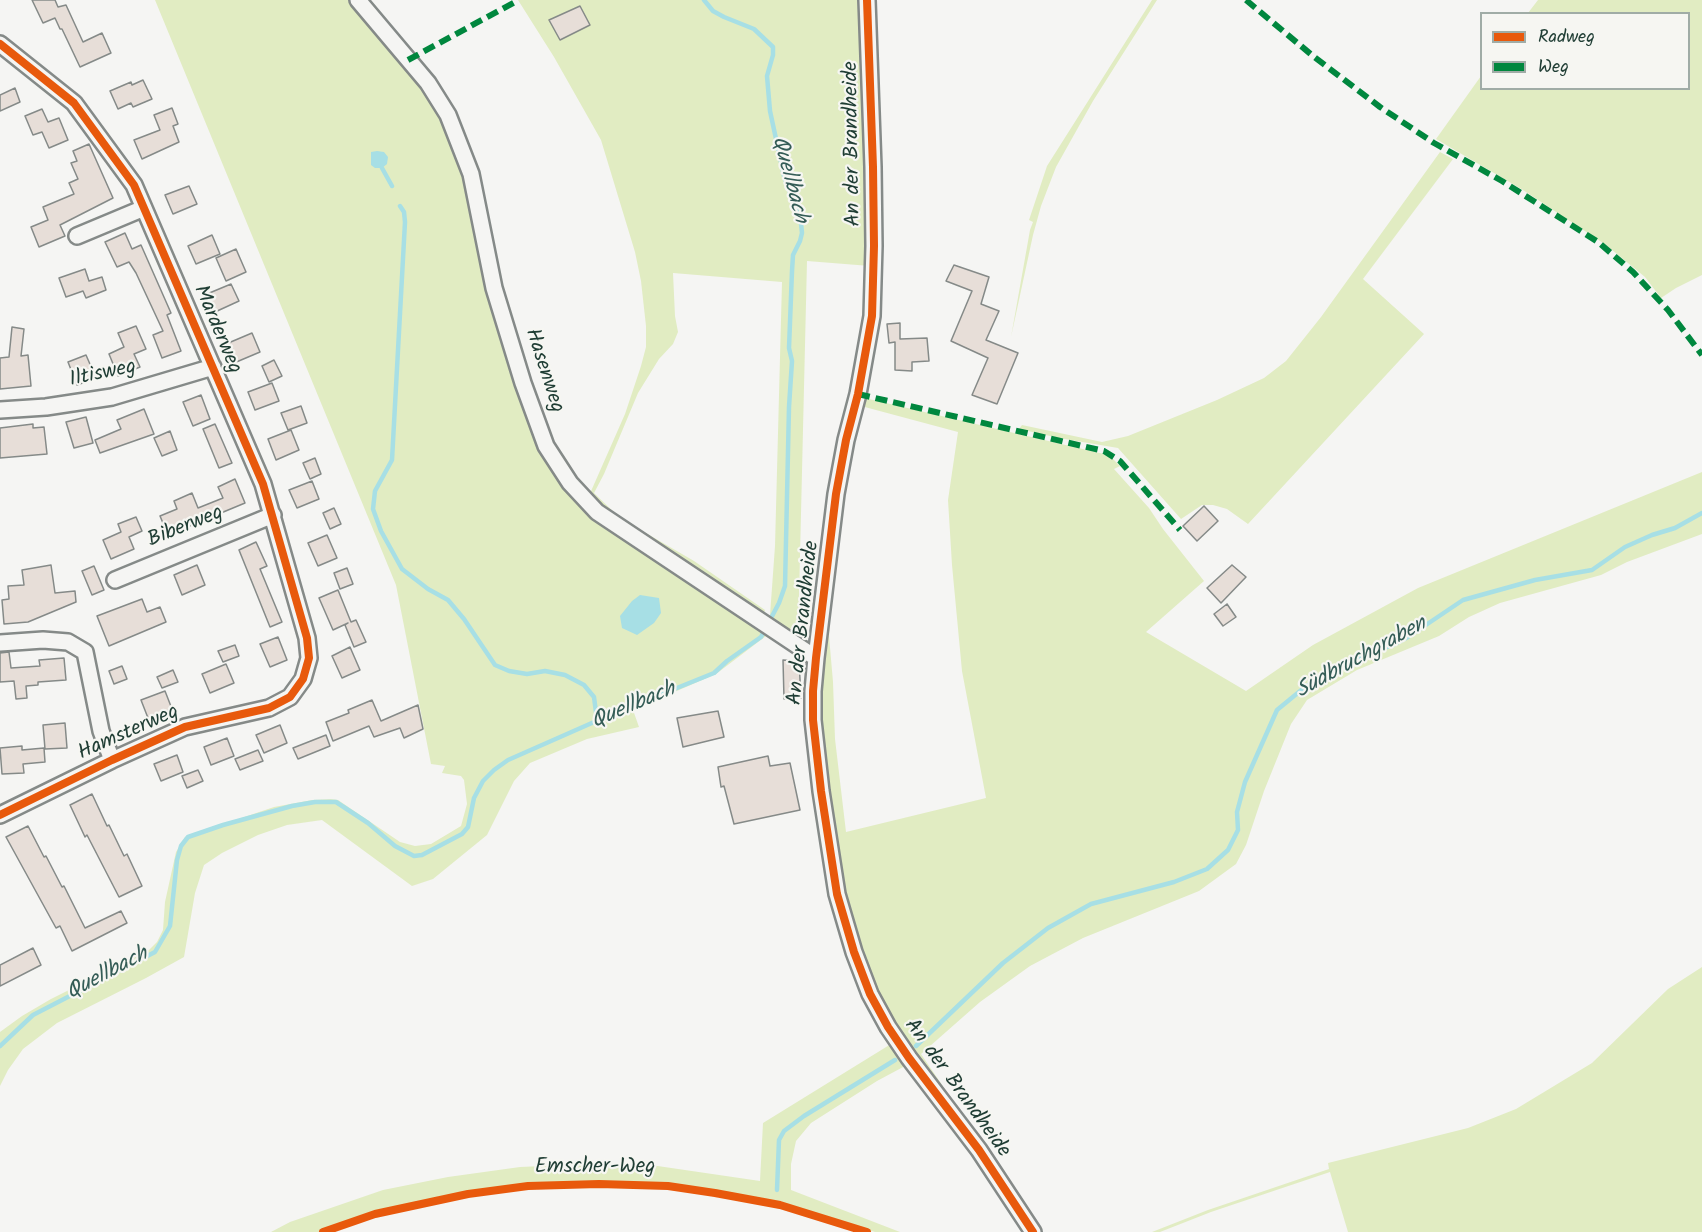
<!DOCTYPE html>
<meta charset="utf-8">
<style>
body{margin:0}
#map{position:relative;width:1702px;height:1232px;overflow:hidden;background:#f5f5f3;font-family:Kalam,sans-serif}
canvas{display:block}
.legend{position:absolute;left:1480px;top:12px;width:210px;height:78px;box-sizing:border-box;background:#f6f6f2;border:2px solid #a0aca6;margin:0;padding:8px 10px;list-style:none;font-size:18px;color:#1f3d34}
.legend li{display:flex;align-items:center;gap:12px;height:30px}
.legend b{width:30px;border:2px solid #a0aca6}
</style>
<div id="map">
<canvas width="1702" height="1232"></canvas>
<ul class="legend">
<li><b style="height:8px;background:#e8590c"></b>Radweg</li>
<li><b style="height:8px;background:#00873e"></b>Weg</li>
</ul>
</div>
<script>
const c = document.querySelector('canvas').getContext('2d');
c.lineJoin = 'round';
function fill(path, color) { c.fillStyle = color; c.fill(path, 'evenodd'); }
const poly = rows => new Path2D(rows.map(r => 'M' + r).join(''));
function strokePath(path, color, width, dash) { c.strokeStyle = color; c.lineWidth = width; c.lineCap = dash ? 'butt' : 'round'; c.setLineDash(dash || []); c.stroke(path); }
function write(font, color, halo, rows, align = 'center') {
  c.font = font + ' Kalam,sans-serif'; c.lineWidth = 4.5; c.setLineDash([]); c.textBaseline = 'middle'; c.strokeStyle = halo; c.fillStyle = color; for (const [text, x, y, turn = 0] of rows) {
    c.save(); c.translate(x, y); c.rotate((+turn || 0) * Math.PI / 180); c.textAlign = isNaN(turn) ? turn : align; if (halo) c.strokeText(text, 0, 0); c.fillText(text, 0, 0); c.restore();
  }
}
fill(poly([
 [155,0,354,0,442,113,468,185,560,476,770,633,716,674,633,710,639,727,587,739,530,763,514,781,487,835,433,879,412,886,322,820,287,825,258,835,222,853,204,865,195,893,184,957,146,978,57,1023,23,1049,8,1070,0,1086,0,1032,22,1016,51,999,149,950,157,942,163,930,165,902,176,852,185,837,274,807,312,800,331,799,338,800,400,842,415,846,431,844,461,826,467,804,464,780,461,776,442,773,445,766,431,764,396,585],
 [518,0,863,0,870,266,807,261,798,640,769,629,775,546,782,282,673,273,675,316,678,332,673,344,659,359,638,393,604,474,594,493,620,518,694,561,765,610,762,618,588,498,625,414,641,366,646,347,646,326,641,281,635,252,601,140,554,57],
 [1152,0,1157,0,1093,101,1056,167,1041,206,1033,235,1011,337,1030,230,1033,222,1029,220,1047,166],
 [1538,0,1702,0,1702,275,1676,288,1661,298,1645,277,1606,245,1523,190,1436,139,1481,76,1482,88,1688,88,1688,14,1528,13],
 [1440,152,1453,159,1363,279,1424,334,1248,524,1227,509,1213,505,1202,505,1181,519,1118,448,1059,438,1019,429,1022,425,1102,442,1128,436,1217,400,1264,378,1286,361,1321,317],
 [869,399,1104,454,1113,459,1120,466,1114,469,1149,508,1163,529,1204,581,1146,632,1246,691,1313,645,1418,588,1702,472,1702,534,1627,562,1601,575,1500,603,1469,617,1439,636,1357,670,1307,700,1291,724,1264,791,1246,845,1236,864,1199,891,1083,938,1030,966,980,1002,921,1054,1042,1232,1039,1232,923,1071,880,1003,843,901,821,757,818,679,840,490,862,401],
 [861,406,958,432,948,500,952,565,962,671,986,798,846,832,835,739,833,682,829,636,832,581,846,469],
 [1702,967,1702,1232,1348,1232,1330,1172,1211,1212,1160,1232,1152,1232,1208,1210,1329,1169,1328,1163,1468,1128,1516,1109,1592,1063,1668,989],
 [868,995,984,1164,1027,1232,1022,1232,958,1135,905,1066,877,1081,811,1123,796,1141,791,1164,791,1190,900,1232,875,1232,789,1205,717,1190,655,1183,620,1181,541,1183,494,1188,388,1209,318,1232,271,1232,290,1222,383,1190,448,1177,520,1167,588,1164,644,1164,760,1181,763,1123,891,1044]
]), '#e1ecc2');
fill(poly([
 [377,151,384,152,388,157,387,164,382,168,375,168,371,165,371,152],
 [640,595,659,598,661,613,654,623,637,635,622,628,620,616,632,601]
]), '#a7dfe5');
strokePath(poly([
 [382,168,392,186],
 [400,206,404,212,405,222,392,460,375,491,373,509,381,531,402,569,428,589,448,600,464,619,495,665,509,671,527,674,545,671,565,675,584,685,594,697,597,720],
 [0,1046,33,1015,155,952,170,926,177,860,181,846,188,837,223,825,292,806,315,802,336,802,368,823,395,846,414,856,422,855,462,834,468,827,474,798,483,781,494,770,508,760,610,715,714,673,727,661,761,637,779,603,785,586,789,407,792,361,789,348,792,271,793,255,800,241,802,233,801,223,784,176,770,111,767,76,773,55,773,47,754,29,724,17,713,11,704,0],
 [916,1046,1003,963,1048,928,1091,904,1174,882,1207,869,1228,850,1238,830,1237,812,1245,782,1277,710,1305,687,1364,654,1393,645,1408,637,1463,600,1535,580,1592,570,1625,547,1652,535,1675,528,1702,513],
 [777,1190,779,1140,784,1131,804,1116,895,1060]
]), '#a7dfe5', 4.5);
const building = poly([
 [32,0,55,0,58,7,66,5,83,42,102,33,111,53,80,67,62,29,60,29,55,18,43,23,32,0],
 [580,6,590,25,560,40,549,20,580,6],
 [143,80,152,99,133,107,131,103,118,109,110,91,131,82,132,85,143,80],
 [15,88,20,102,0,111,0,95,15,88],
 [172,108,178,124,173,126,179,142,142,159,134,140,160,130,154,115,172,108],
 [42,109,48,122,59,118,68,140,49,148,42,132,33,135,25,116,42,109],
 [89,144,113,198,60,225,65,236,39,247,31,227,48,220,43,207,74,194,69,183,78,179,71,163,77,161,73,151,89,144],
 [189,186,197,204,173,214,165,195,189,186],
 [125,233,132,249,141,245,171,313,167,315,181,351,162,358,153,335,163,331,136,273,129,262,117,267,105,242,125,233],
 [212,235,220,254,196,264,188,246,212,235],
 [236,249,246,272,226,281,216,258,236,249],
 [954,265,989,277,981,304,999,311,986,340,1018,353,997,404,972,395,988,358,951,341,972,291,946,281,954,265],
 [85,269,89,281,102,277,106,290,86,298,83,291,66,297,59,278,85,269],
 [231,284,239,301,215,312,207,294,231,284],
 [900,323,900,339,927,338,929,361,912,362,912,371,895,370,895,342,889,343,887,324,900,323],
 [136,326,146,349,134,354,140,367,118,376,109,354,124,347,118,333,136,326],
 [12,327,24,329,21,356,28,355,31,386,0,389,0,358,9,357,12,327],
 [252,333,260,352,234,363,226,344,252,333],
 [86,355,96,378,77,385,68,362,86,355],
 [274,360,282,376,269,382,262,366,274,360],
 [272,383,279,401,255,410,248,392,272,383],
 [201,395,210,419,193,426,183,402,201,395],
 [301,406,307,423,288,430,281,413,301,406],
 [144,409,154,434,100,453,95,440,121,429,117,420,144,409],
 [86,417,93,443,74,448,66,422,86,417],
 [33,424,33,428,44,427,47,454,0,458,0,428,33,424],
 [215,424,232,463,219,468,203,429,215,424],
 [291,430,299,450,276,460,268,439,291,430],
 [170,431,177,450,162,456,154,438,170,431],
 [315,458,321,474,310,479,303,463,315,458],
 [235,479,245,503,168,535,160,516,177,509,174,501,192,493,198,508,223,498,218,487,235,479],
 [312,481,319,499,297,508,289,490,312,481],
 [1204,506,1218,521,1197,541,1183,526,1204,506],
 [334,508,341,524,330,529,323,513,334,508],
 [136,517,142,531,129,537,134,549,111,559,103,540,121,532,118,524,136,517],
 [327,535,337,558,318,566,308,543,327,535],
 [256,542,267,566,260,569,282,622,270,627,239,550,256,542],
 [51,565,55,593,75,591,76,602,28,622,4,624,2,600,9,599,8,586,24,585,22,570,51,565],
 [197,565,205,585,182,595,174,575,197,565],
 [1232,565,1246,577,1221,603,1207,588,1232,565],
 [94,566,104,590,92,595,82,571,94,566],
 [347,568,353,584,340,589,334,573,347,568],
 [338,590,351,622,356,620,366,642,354,647,345,625,348,623,333,630,319,598,338,590],
 [142,599,147,612,160,607,166,622,109,646,97,616,142,599],
 [1227,604,1236,617,1223,626,1214,614,1227,604],
 [278,637,287,660,270,667,260,644,278,637],
 [235,645,239,656,223,662,218,651,235,645],
 [350,647,360,670,342,678,332,656,350,647],
 [9,652,11,668,40,666,39,660,64,658,66,680,38,682,38,685,26,686,27,698,16,699,14,681,0,682,0,653,9,652],
 [783,660,799,661,801,698,784,699,783,660],
 [226,664,234,683,210,693,202,674,226,664],
 [122,666,127,679,114,684,109,671,122,666],
 [173,670,178,682,162,688,157,677,173,670],
 [165,691,172,709,148,718,141,700,165,691],
 [372,700,381,721,418,705,423,729,404,738,400,728,374,737,369,726,333,741,326,722,349,713,348,710,372,700],
 [718,711,724,737,683,747,677,718,718,711],
 [65,723,67,748,45,749,43,725,65,723],
 [280,725,287,743,264,753,256,735,280,725],
 [326,735,330,746,298,759,293,748,326,735],
 [227,738,234,756,211,765,204,747,227,738],
 [22,746,22,750,44,748,45,762,23,764,24,773,2,774,0,748,22,746],
 [258,750,263,761,240,770,235,759,258,750],
 [177,755,183,772,161,781,154,764,177,755],
 [768,756,770,766,790,763,800,810,734,824,724,786,721,787,718,767,768,756],
 [198,770,203,781,187,788,182,776,198,770],
 [92,794,107,826,109,825,124,856,127,854,142,886,119,897,87,835,85,837,70,805,92,794],
 [28,826,44,857,46,856,62,887,64,886,85,928,121,911,127,923,72,951,60,926,56,928,6,837,28,826],
 [33,948,41,965,0,986,0,965,33,948]
]);
fill(building, '#e7ded8');
strokePath(building, '#858a88', 1.5);
const minor = poly([
 [358,0,428,83,448,115,471,174,494,288,523,383,546,446,570,483,597,512,816,658],
 [867,0,873,167,874,246,872,316,858,394,846,440,836,494,816,658,813,691,813,720,821,791,837,894,854,952,870,994,888,1027,909,1058,979,1150,1033,1232],
 [0,44,74,103,134,185,263,484,307,638,309,658,303,679,290,697,269,708,185,727,112,760,0,815],
 [77,236,144,208],
 [0,410,46,407,112,397,213,367],
 [115,580,273,515],
 [0,643,43,640,68,642,85,652,101,731,112,760]
]);
strokePath(minor, '#858a88', 20);
strokePath(minor, '#f5f5f3', 15);
strokePath(poly([
 [1246,0,1313,56,1380,107,1434,143,1502,181,1598,242,1633,272,1668,310,1702,355],
 [408,60,515,2],
 [858,394,1104,451,1120,461,1180,530]
]), '#00873e', 6, [12, 6]);
strokePath(poly([
 [867,0,873,167,874,246,872,316,858,394,846,440,836,494,816,658,813,691,813,720,821,791,837,894,854,952,870,994,888,1027,909,1058,979,1150,1033,1232],
 [0,44,74,103,134,185,263,484,307,638,309,658,303,679,290,697,269,708,185,727,112,760,0,815],
 [323,1232,375,1214,468,1194,528,1186,599,1184,668,1186,715,1193,780,1205,867,1232]
]), '#e8590c', 8);
write('21px', '#1f3d34', '#f6f6f2', [
 ["An der Brandheide",854,144,-91],
 ["Marderweg",216,330,67],
 ["Hasenweg",543,371,72],
 ["Iltisweg",103,375,-12],
 ["Biberweg",186,528,-22],
 ["An der Brandheide",805,623,-84],
 ["Hamsterweg",129,734,-24],
 ["An der Brandheide",956,1089,54],
 ["Emscher-Weg",595,1168]
]);
write('italic 22px', '#345c56', '#f6f6f2', [
 ["Quellbach",788,180,75],
 ["Südbruchgraben",1362,659,-29],
 ["Quellbach",634,707,-23],
 ["Quellbach",108,975,-28]
]);
</script>
